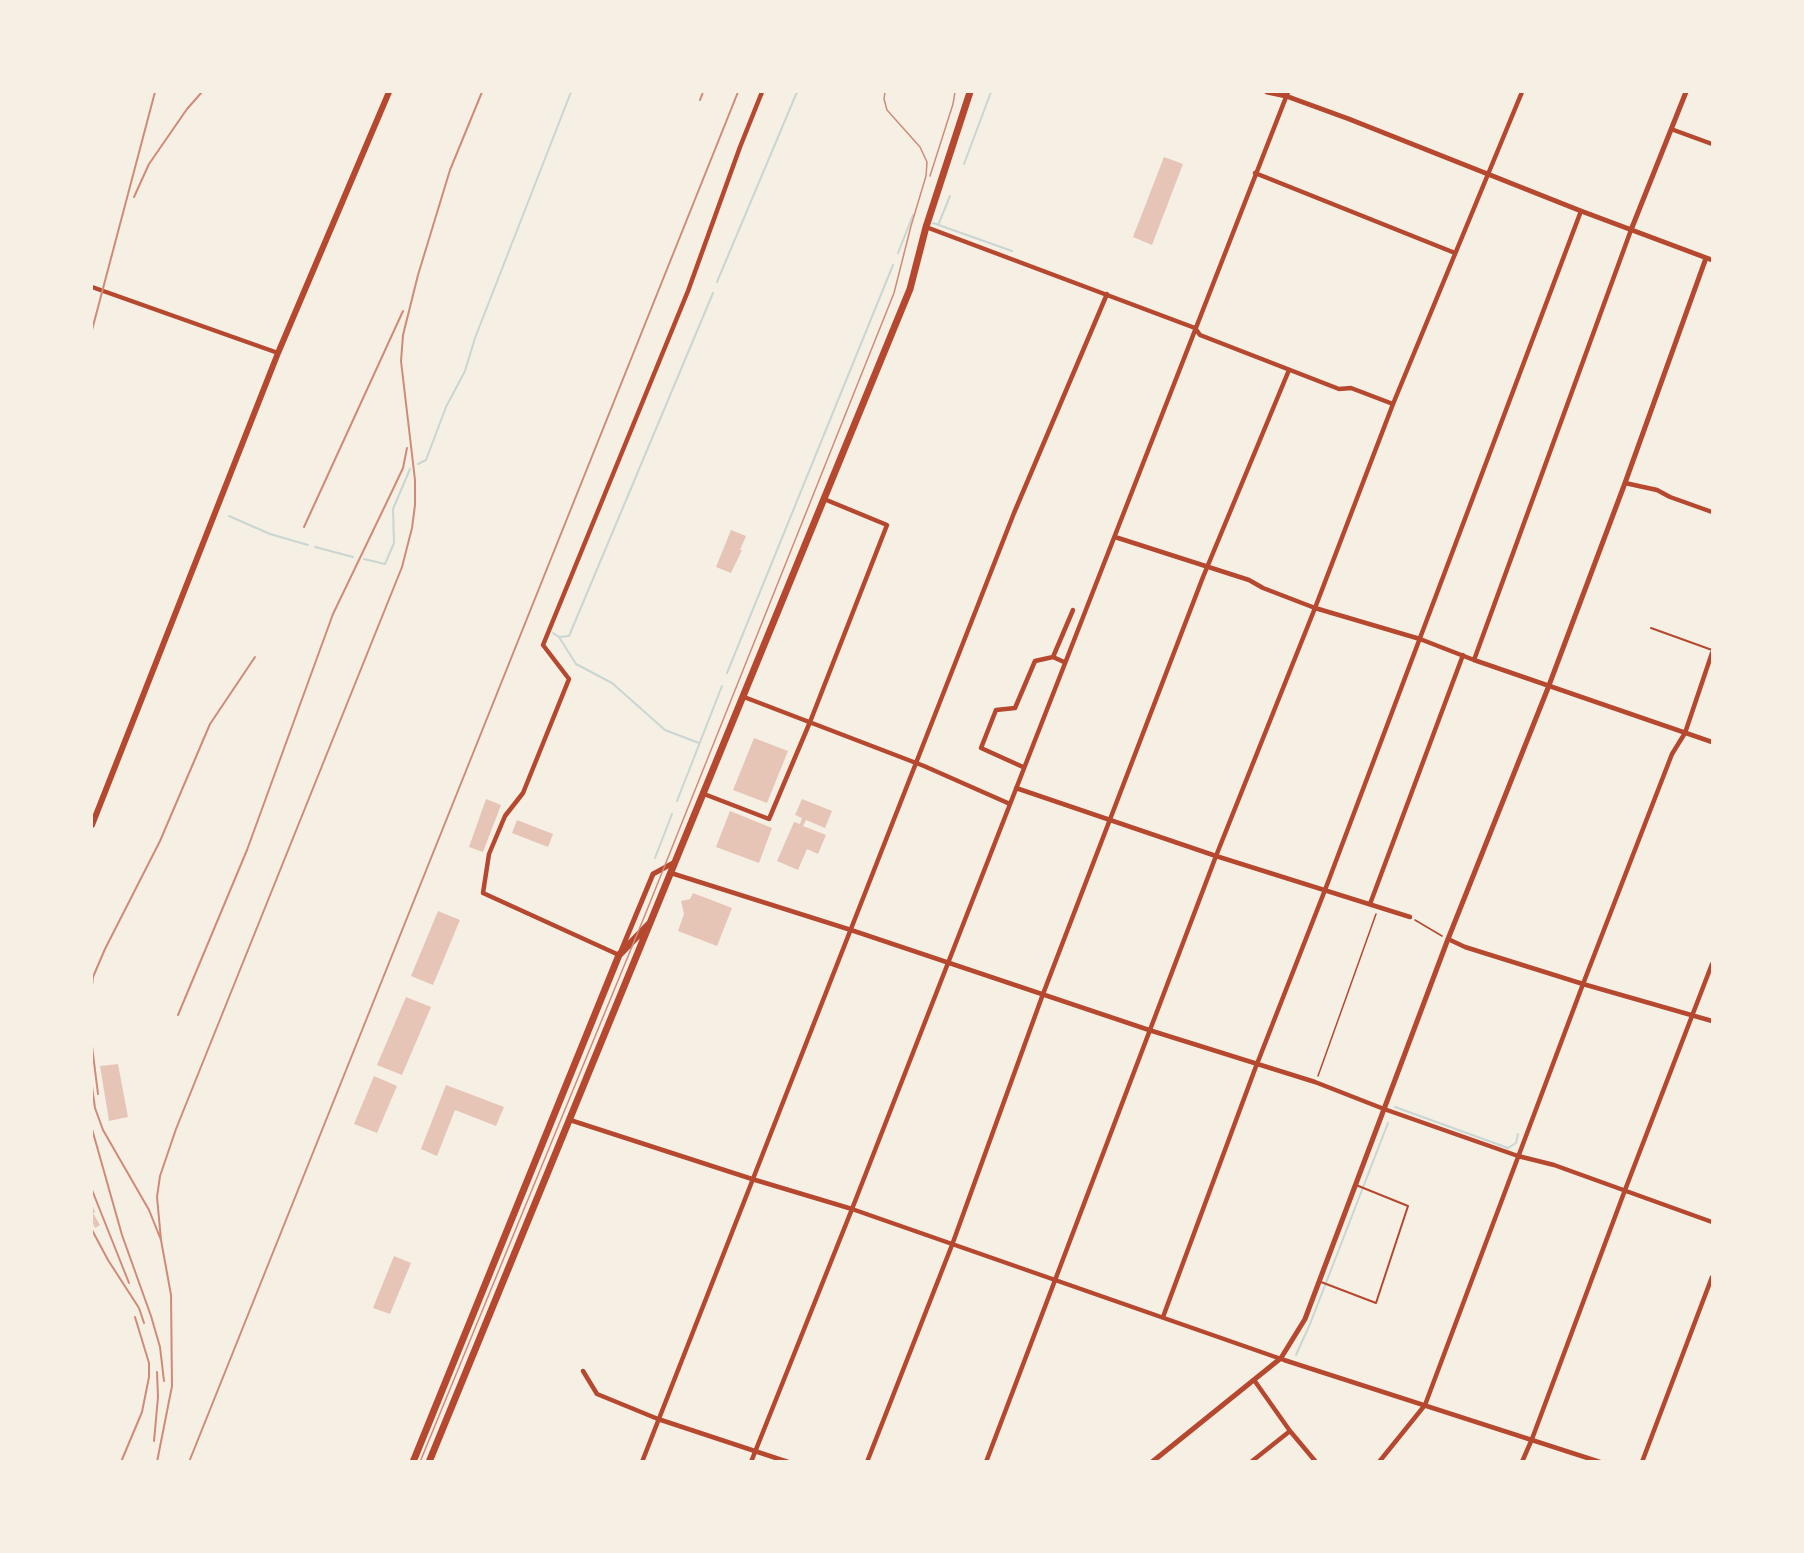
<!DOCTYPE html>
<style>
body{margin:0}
#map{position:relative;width:1804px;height:1553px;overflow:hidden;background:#f6efe4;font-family:"Fira Sans Condensed",sans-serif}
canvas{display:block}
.frame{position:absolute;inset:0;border:93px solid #f6efe4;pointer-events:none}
</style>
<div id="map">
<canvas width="1804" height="1553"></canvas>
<div class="frame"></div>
</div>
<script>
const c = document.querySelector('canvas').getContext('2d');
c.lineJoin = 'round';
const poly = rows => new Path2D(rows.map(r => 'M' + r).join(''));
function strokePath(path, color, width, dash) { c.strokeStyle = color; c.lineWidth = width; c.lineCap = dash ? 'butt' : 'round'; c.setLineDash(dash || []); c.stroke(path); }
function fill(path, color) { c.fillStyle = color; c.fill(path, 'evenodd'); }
strokePath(poly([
 [964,164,991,92],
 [933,223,1012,251],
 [939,223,950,196],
 [898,253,913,215],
 [717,282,797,92],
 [418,464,426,460,446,407,465,371,475,338,571,92],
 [229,516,270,534,308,545],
 [315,547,353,557],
 [364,559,385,564,394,543,393,509,410,469],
 [553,633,559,637,569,636,713,293],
 [559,637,576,664,612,683,665,730,699,743],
 [727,673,893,265],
 [677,801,722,686],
 [655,858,672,814],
 [1395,1107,1508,1148,1516,1143,1518,1134],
 [1296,1355,1310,1324,1388,1123]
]), '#c9d6d2', 2);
fill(poly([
 [1164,157,1183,164,1152,245,1133,237],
 [731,530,746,536,740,550,742,550,731,573,716,567],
 [754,738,788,751,767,803,733,790],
 [486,799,501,805,483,852,469,847],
 [802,799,832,811,825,828,806,820,803,826,826,835,818,854,807,849,798,870,777,861,794,822,800,824,802,818,795,815],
 [730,811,772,828,759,863,716,847],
 [517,820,553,834,548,847,512,833],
 [693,893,732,908,717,946,678,931,684,914,681,901,690,899],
 [438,911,460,920,433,985,411,976],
 [406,997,431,1007,402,1075,377,1065],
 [118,1064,128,1117,109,1121,100,1066],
 [374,1076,397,1086,377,1133,354,1124],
 [446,1085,504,1107,496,1126,455,1110,437,1156,421,1149],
 [92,1204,95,1212,93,1213,100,1225,95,1228,92,1221],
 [394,1256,411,1263,390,1314,373,1308]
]), '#e6c5b7');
strokePath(poly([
 [1415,920,1442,936],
 [1318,1076,1376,914]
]), '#b5482f', 1.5);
strokePath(poly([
 [1651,628,1712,650],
 [1321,1282,1376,1303,1408,1206,1356,1185]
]), '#b5482f', 2);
strokePath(poly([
 [1671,129,1712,144],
 [1255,173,1455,253],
 [926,227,1195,328,1200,335,1339,389,1351,388,1393,404],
 [92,287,278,353],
 [1625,483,1657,490,1670,497,1712,512],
 [1115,537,1249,580,1263,588,1315,608,1420,639,1474,660,1712,742],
 [1053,657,1073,610],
 [1474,660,1631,230],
 [744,697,924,766,1010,804],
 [1023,767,981,748,996,710,1015,708,1035,661,1053,657,1064,662],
 [1016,788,1216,856,1410,917],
 [704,794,769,819,810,722,887,525,824,499],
 [671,873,851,930,1149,1030,1315,1082,1384,1109,1518,1156,1554,1165,1712,1222],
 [1370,904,1463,655],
 [1448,939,1465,947,1583,984,1712,1021],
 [619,955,483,893,489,854,505,816,523,793,569,679,543,645,688,291,740,147,762,92],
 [570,1120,752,1179,852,1209,1284,1360,1600,1462],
 [1163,1317,1255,1069,1325,890,1581,211],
 [583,1371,597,1394,658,1419,788,1462],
 [1254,1380,1290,1431,1316,1462],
 [642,1462,1014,513,1107,294],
 [751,1462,852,1209,1288,92],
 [867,1462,952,1245,1043,994,1203,577,1289,370],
 [986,1462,1216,856,1315,608,1393,404,1522,92],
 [1251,1462,1290,1431],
 [1379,1462,1425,1405,1583,984,1672,754,1685,733,1712,653],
 [1522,1462,1532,1439,1625,1190,1712,964],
 [1642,1462,1712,1277]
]), '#b5482f', 4.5);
strokePath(poly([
 [1267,92,1286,96,1349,119,1581,211,1712,260],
 [1631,230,1686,92],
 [621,951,653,874,675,862],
 [1152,1462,1281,1358,1305,1319,1448,939,1548,688,1625,483,1706,258]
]), '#b5482f', 5);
strokePath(poly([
 [92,825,278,353,389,92]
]), '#b5482f', 6);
strokePath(poly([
 [413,1462,619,955,650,923],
 [429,1462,910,289,926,227,970,92]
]), '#b5482f', 7);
strokePath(poly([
 [930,176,953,104,955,92],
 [420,1462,645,915,894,293,911,226,926,176,927,162,920,147,887,110,884,99,885,92]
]), '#cf8b77', 1.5);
strokePath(poly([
 [700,100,703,92],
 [134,197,149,164,187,109,202,92],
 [92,330,155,92],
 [304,527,403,311],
 [92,986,93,977,105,949,160,841,210,724,255,657],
 [178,1015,247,850,333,614,395,485,403,468,407,448],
 [92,1046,98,1094],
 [92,1087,95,1108,103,1130,149,1210,161,1240,171,1295,172,1386,157,1462],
 [92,1129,122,1235,151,1316,160,1347,164,1381],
 [92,1190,129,1283],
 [92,1230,108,1260,139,1308,144,1323],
 [161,1240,157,1197,160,1176,176,1129,402,567,412,528,415,505,415,480,401,361,403,335,418,275,450,170,482,92],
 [154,1441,158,1397,157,1372],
 [121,1462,142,1412,149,1377,149,1363,135,1317],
 [189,1462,738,92]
]), '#cf8b77', 2);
</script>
